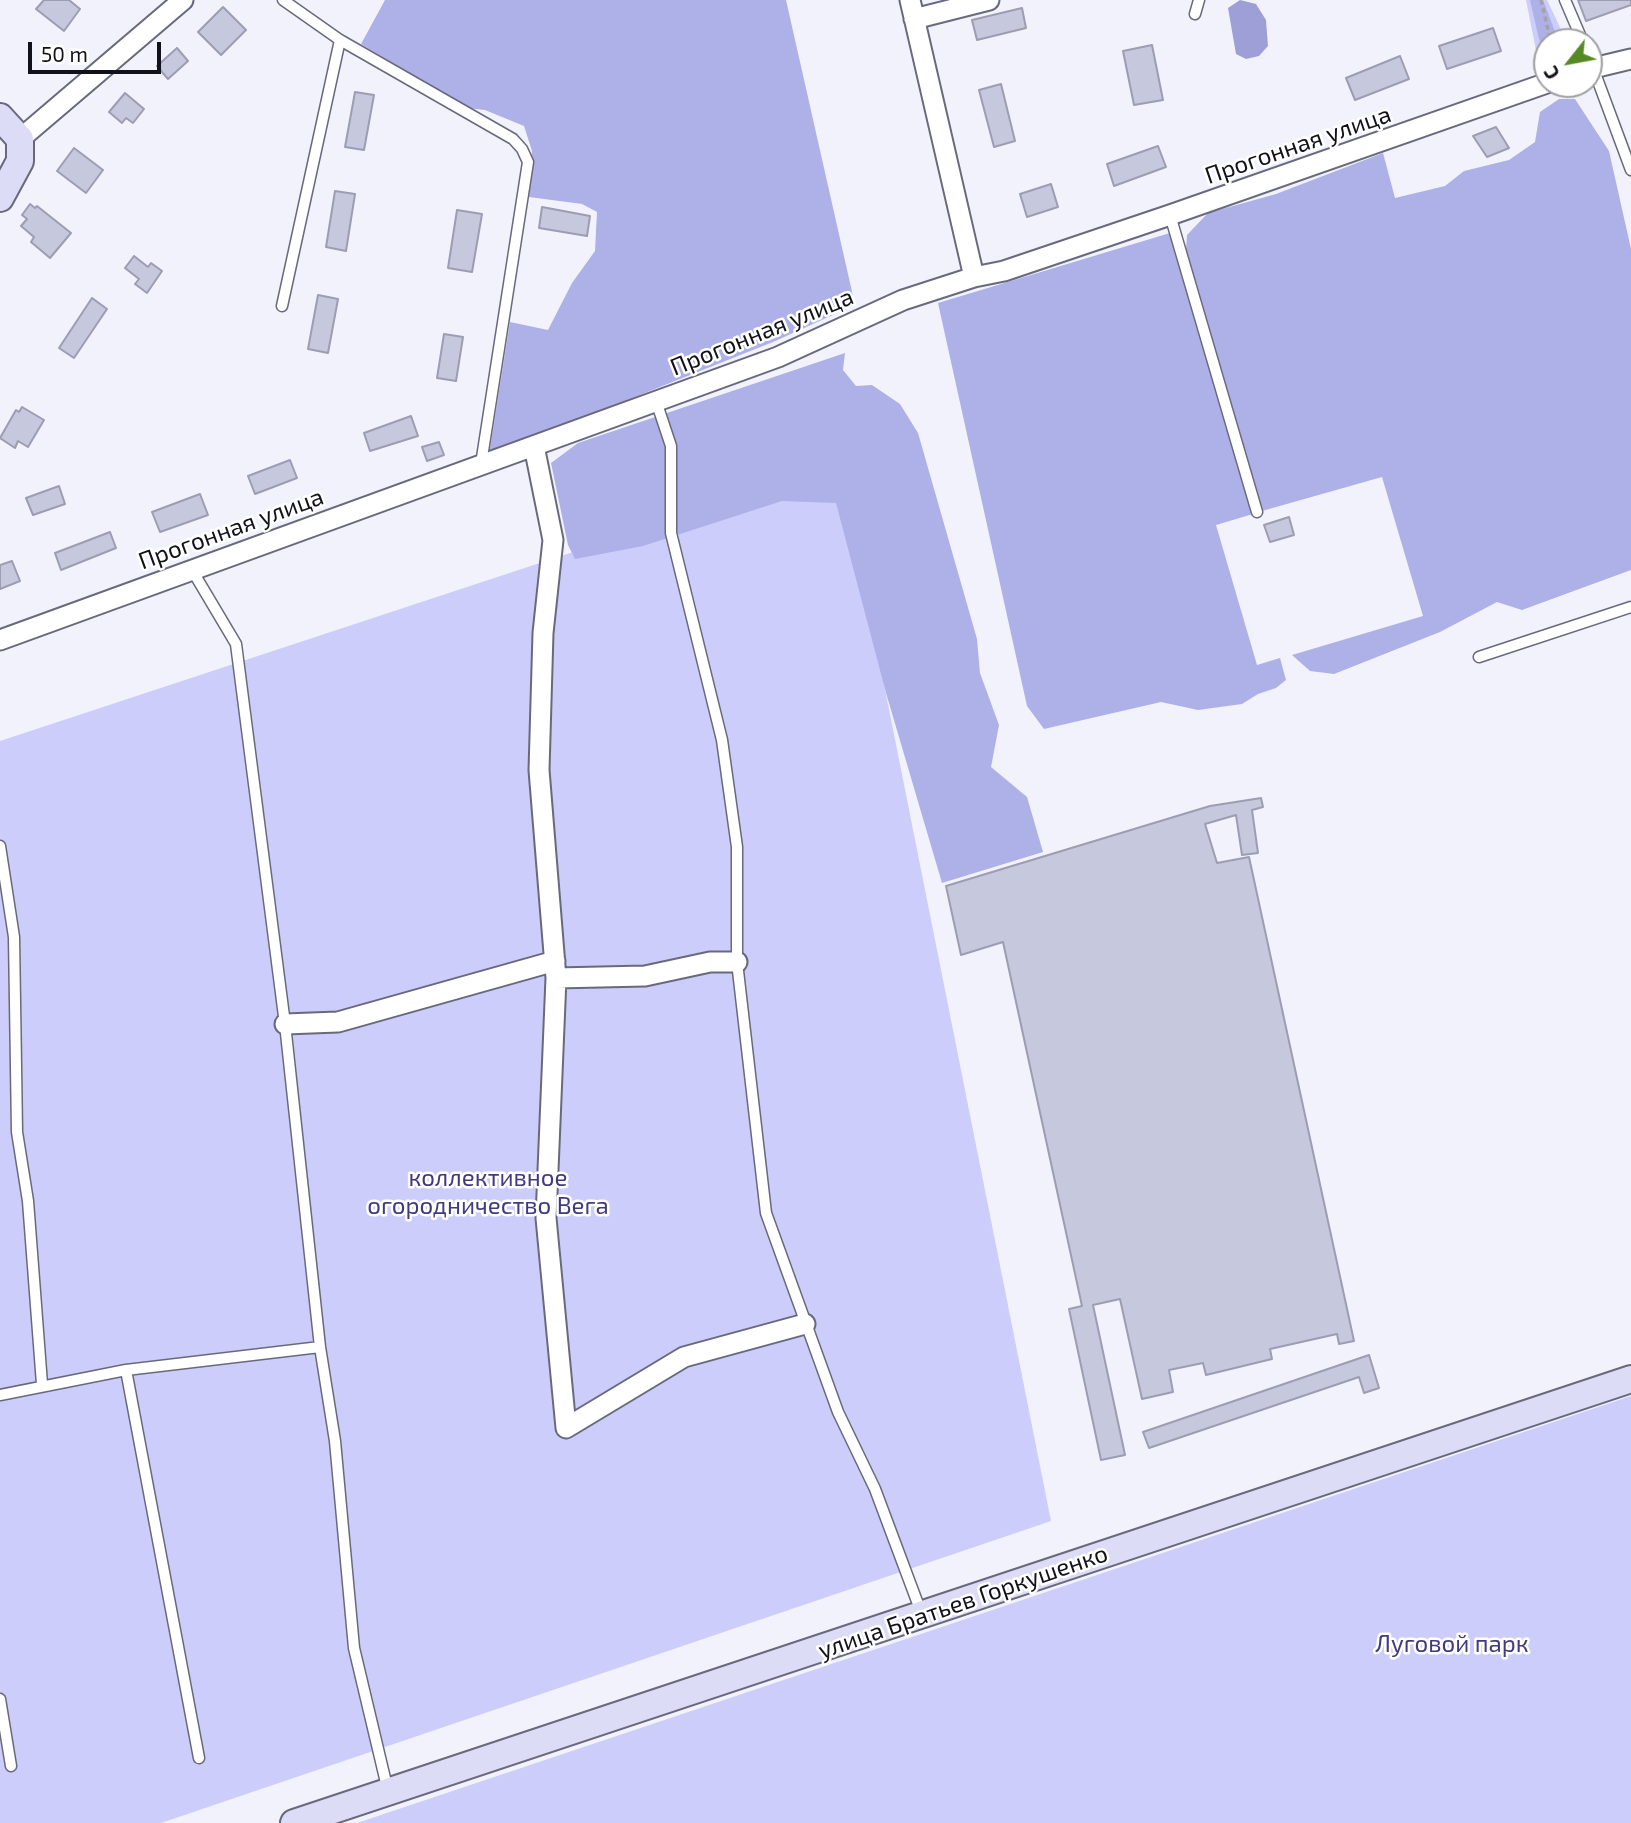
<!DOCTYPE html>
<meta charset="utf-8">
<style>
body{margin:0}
#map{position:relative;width:1631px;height:1823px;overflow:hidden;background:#f2f2fc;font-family:"Exo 2",sans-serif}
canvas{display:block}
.north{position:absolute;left:1533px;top:28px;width:70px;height:70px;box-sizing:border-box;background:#fff;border:2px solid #a0a0a3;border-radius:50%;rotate:239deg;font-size:19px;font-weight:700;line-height:28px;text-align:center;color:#111119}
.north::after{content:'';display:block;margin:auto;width:24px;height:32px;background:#558a24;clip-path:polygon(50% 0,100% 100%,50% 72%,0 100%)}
.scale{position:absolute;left:28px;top:42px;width:133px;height:32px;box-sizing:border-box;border:4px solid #111119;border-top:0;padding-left:9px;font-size:21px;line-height:24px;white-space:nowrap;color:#111119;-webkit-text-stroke:5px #fff;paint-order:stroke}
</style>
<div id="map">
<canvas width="1631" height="1823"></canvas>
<div class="north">С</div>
<div class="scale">50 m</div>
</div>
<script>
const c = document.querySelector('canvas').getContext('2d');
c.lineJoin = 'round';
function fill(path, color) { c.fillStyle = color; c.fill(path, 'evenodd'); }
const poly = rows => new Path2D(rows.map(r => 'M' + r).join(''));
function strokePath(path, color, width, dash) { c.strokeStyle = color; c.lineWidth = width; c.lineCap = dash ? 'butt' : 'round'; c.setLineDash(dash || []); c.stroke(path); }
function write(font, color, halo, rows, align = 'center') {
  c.font = font + ' "Exo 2",sans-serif'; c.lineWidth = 5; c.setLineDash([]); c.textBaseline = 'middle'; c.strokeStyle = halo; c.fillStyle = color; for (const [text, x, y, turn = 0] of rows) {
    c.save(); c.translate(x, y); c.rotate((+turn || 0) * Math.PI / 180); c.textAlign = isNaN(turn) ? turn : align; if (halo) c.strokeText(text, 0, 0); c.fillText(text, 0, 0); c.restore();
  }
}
fill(poly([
 [1526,0,1547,0,1567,42,1547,42,1547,61,1536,65,1538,60],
 [840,464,1051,1521,161,1823,0,1823,0,741],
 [1631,1396,1631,1823,357,1823]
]), '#cccdfa');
fill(poly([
 [385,0,786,0,855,305,773,342,489,455,510,322,548,330,572,283,595,251,597,212,582,204,529,197,532,151,524,126,485,110,467,108,361,44],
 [1530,0,1543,0,1559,42,1547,42,1547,51,1539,39],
 [1559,99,1575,99,1609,151,1631,249,1631,570,1522,610,1497,602,1440,632,1334,674,1310,671,1292,655,1423,616,1382,477,1262,511,1186,250,1187,235,1208,213,1276,194,1383,153,1395,198,1445,186,1464,171,1509,160,1535,142,1540,112],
 [1170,233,1253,514,1216,525,1257,665,1280,658,1286,680,1276,688,1258,694,1242,704,1198,710,1161,702,1044,729,1027,706,938,303],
 [845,353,843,370,856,386,872,385,900,404,918,433,977,639,980,673,999,725,991,767,1027,797,1043,852,942,883,886,693,836,503,782,501,643,546,575,559,568,545,551,463,578,443]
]), '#aeb0e8');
fill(poly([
 [1240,0,1256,4,1266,20,1268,46,1259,56,1246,59,1236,54,1228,8]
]), '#9e9fd7');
const building = poly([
 [44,0,69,0,80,9,64,31,36,9,44,0],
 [1578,0,1631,0,1631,5,1586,21,1578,0],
 [223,7,246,30,221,55,198,32,223,7],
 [1022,8,1026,28,977,40,972,20,1022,8],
 [1493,28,1501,51,1447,69,1439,46,1493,28],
 [1152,45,1163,100,1134,105,1123,51,1152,45],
 [177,48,188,61,168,79,157,66,177,48],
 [1400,56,1409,79,1355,100,1346,78,1400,56],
 [1001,84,1015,141,994,147,979,90,1001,84],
 [355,92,374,95,364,150,345,147,355,92],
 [125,93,144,109,133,123,126,118,122,123,109,112,125,93],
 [1496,127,1509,148,1487,157,1473,136,1496,127],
 [1158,146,1166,167,1114,186,1107,164,1158,146],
 [74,148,103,170,86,193,57,171,74,148],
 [1051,184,1058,207,1027,217,1020,194,1051,184],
 [335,191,355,194,346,251,326,247,335,191],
 [30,204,35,208,37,206,71,233,50,258,31,242,34,237,21,226,27,219,22,215,30,204],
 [542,207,590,216,587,236,539,228,542,207],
 [457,210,482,214,472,272,448,268,457,210],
 [134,256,148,267,151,263,162,271,147,293,135,284,139,279,125,268,134,256],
 [318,295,338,299,328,353,308,349,318,295],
 [92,298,107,309,74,358,59,348,92,298],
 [444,334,463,337,456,381,437,378,444,334],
 [22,407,44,420,28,447,18,441,15,448,0,438,16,410,19,412,22,407],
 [411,416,418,436,370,451,364,433,411,416],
 [439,442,444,455,427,461,422,447,439,442],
 [290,460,297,478,255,494,248,476,290,460],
 [59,486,65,504,33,515,26,498,59,486],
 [200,494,208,515,160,532,152,512,200,494],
 [1289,517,1294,535,1270,542,1264,525,1289,517],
 [110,532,116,548,61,570,55,553,110,532],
 [12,561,20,581,0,589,0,565,12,561],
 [1261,798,1263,807,1252,810,1258,853,1242,855,1236,815,1205,824,1217,863,1249,857,1354,1341,1339,1344,1337,1334,1270,1349,1272,1359,1206,1375,1203,1363,1169,1370,1173,1392,1142,1399,1120,1299,1093,1305,1125,1455,1101,1460,1069,1309,1082,1306,1003,942,961,955,946,886,1210,806,1261,798],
 [1369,1355,1379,1388,1364,1393,1359,1377,1149,1448,1143,1432,1369,1355]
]);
fill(building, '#c6c8de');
strokePath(building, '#9c9db3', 2);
const lane = poly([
 [283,0,340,40,513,139,522,149,528,162,481,464],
 [1565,0,1583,42],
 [1195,14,1199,0],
 [1589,57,1631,170],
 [1170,215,1257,512],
 [282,306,340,40],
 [656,401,671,446,671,533,722,740,737,847,737,962,766,1213,838,1412,875,1489,921,1612],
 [192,570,236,644,285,1024,320,1347,335,1441,354,1648,388,1791],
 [1479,657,1631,607],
 [0,846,14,937,17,1132,28,1201,42,1384],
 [126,1370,199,1758],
 [0,1395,126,1370,320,1347],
 [0,1699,11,1766]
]);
const street = poly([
 [910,0,974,277],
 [914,19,989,0],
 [1589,69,1631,59],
 [20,139,183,0],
 [534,446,553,540,543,633,539,770,556,978,546,1218,566,1428,684,1357,805,1324],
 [0,640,778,357,903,300,974,277,1004,271,1170,215,1547,83],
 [556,978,645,976,710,962,737,962],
 [285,1024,338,1022,555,961]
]);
const secondary = poly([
 [0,117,20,139,20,161,0,198],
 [294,1823,1631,1379]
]);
strokePath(lane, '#68697d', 13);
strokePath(street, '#68697d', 23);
strokePath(secondary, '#68697d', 30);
strokePath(poly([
 [1541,0,1551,42]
]), '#a2a2ab', 3.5, [5, 3.5]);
strokePath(lane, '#fff', 10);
strokePath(street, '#fff', 19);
strokePath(secondary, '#dcdcf6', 26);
write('24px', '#111119', '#fff', [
 ["Прогонная улица",1298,145,-19],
 ["Прогонная улица",762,332,-22],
 ["Прогонная улица",231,529,-20],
 ["улица Братьев Горкушенко",963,1602,-19]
]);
write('24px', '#403b7e', '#fff', [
 ["коллективное",488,1178],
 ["огородничество Вега",488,1206],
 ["Луговой парк",1452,1644]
]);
</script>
